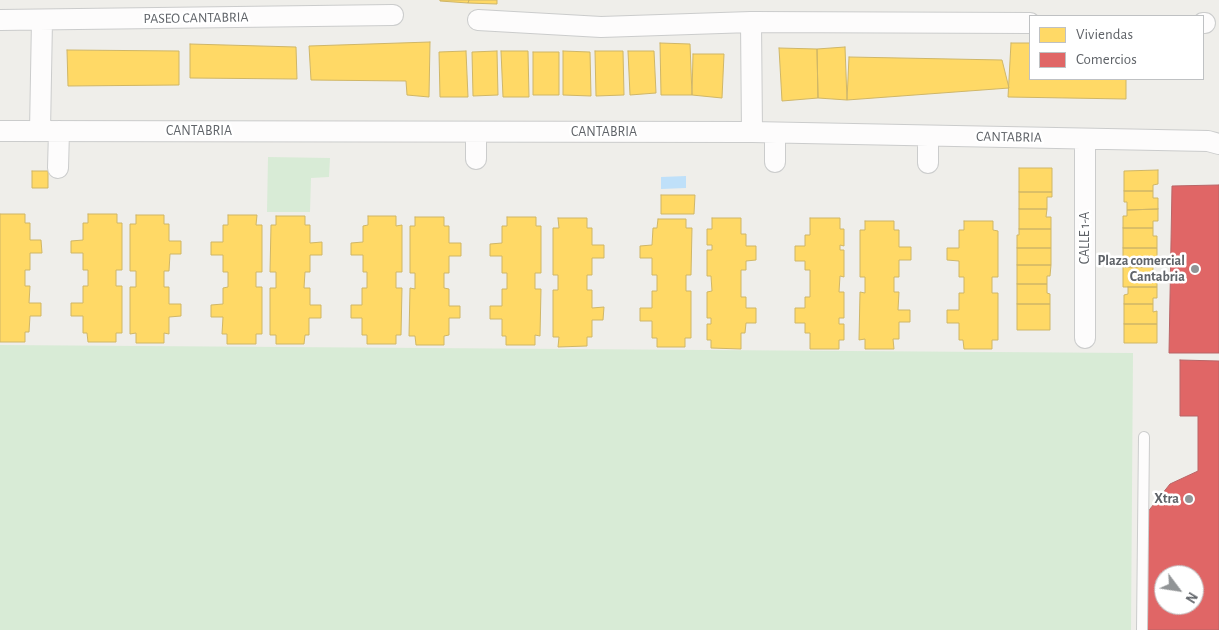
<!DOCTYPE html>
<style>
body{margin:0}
#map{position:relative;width:1219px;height:630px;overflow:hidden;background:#efeeea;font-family:"Alegreya Sans",sans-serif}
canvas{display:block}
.legend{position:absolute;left:1029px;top:15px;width:175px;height:65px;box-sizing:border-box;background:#fff;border:1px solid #bfc1c3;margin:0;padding:6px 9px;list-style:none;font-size:15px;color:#5f6368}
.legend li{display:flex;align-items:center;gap:10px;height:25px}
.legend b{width:25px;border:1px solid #bfc1c3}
.north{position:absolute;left:1154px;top:565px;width:50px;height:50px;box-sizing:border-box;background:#fff;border:1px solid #bfc1c3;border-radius:50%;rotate:121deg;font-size:14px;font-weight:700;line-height:20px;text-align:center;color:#5f6368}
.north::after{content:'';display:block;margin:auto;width:18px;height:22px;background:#919496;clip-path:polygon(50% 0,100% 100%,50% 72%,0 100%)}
</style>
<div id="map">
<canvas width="1219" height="630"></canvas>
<ul class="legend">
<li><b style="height:14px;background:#ffd966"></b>Viviendas</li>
<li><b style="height:14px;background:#e06666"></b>Comercios</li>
</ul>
<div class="north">N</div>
</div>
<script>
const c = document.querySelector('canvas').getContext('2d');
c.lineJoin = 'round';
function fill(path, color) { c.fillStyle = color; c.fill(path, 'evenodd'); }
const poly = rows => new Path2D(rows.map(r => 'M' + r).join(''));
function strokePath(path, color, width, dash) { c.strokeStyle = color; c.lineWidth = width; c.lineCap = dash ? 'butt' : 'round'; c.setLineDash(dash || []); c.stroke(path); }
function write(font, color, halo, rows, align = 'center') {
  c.font = font + ' "Alegreya Sans",sans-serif'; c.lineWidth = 5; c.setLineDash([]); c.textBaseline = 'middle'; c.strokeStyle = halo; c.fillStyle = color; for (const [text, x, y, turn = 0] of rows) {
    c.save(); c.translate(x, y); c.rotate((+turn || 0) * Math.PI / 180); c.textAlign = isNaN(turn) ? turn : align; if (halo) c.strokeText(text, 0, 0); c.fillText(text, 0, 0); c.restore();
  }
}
fill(poly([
 [268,157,330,158,329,177,311,178,310,212,267,212],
 [0,345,1133,353,1131,630,0,630]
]), '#d8ebd6');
fill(poly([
 [686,176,686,188,661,189,661,177]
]), '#bfe0f9');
const homes = poly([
 [440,0,469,0,468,3,440,1,440,0],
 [469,0,497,0,497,4,468,3,469,0],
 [430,42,429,97,407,95,406,81,311,80,309,46,430,42],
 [660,43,690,44,692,95,661,95,660,43],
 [1011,43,1030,43,1030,79,1126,79,1126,99,1008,97,1011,43],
 [190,44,296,47,297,79,190,78,190,44],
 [845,47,847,100,818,98,817,49,845,47],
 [779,48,817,49,818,98,782,101,779,48],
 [67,50,179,51,179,85,68,86,67,50],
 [466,51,468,97,440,97,439,52,466,51],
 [497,51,498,95,473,96,472,52,497,51],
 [501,51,528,51,529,97,503,97,501,51],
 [563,51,590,52,591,96,563,95,563,51],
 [595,51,623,51,624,95,596,96,595,51],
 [628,51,654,51,656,93,630,95,628,51],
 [533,52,559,52,559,95,533,95,533,52],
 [693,54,724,54,722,98,692,95,693,54],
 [849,57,1002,60,1009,88,847,100,849,57],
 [1019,168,1052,168,1052,192,1019,192,1019,168],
 [1158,170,1158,184,1153,185,1153,191,1124,191,1124,171,1158,170],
 [32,171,48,171,48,188,32,188,32,171],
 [1124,191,1153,191,1153,198,1158,198,1158,209,1127,210,1127,202,1124,202,1124,191],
 [1019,192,1052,192,1052,197,1047,197,1047,209,1019,209,1019,192],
 [661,195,695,195,694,214,661,214,661,195],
 [1019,209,1047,209,1046,217,1051,217,1051,229,1019,229,1019,209],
 [1158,209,1158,221,1153,221,1153,228,1123,228,1123,216,1127,216,1127,210,1158,209],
 [0,214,25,214,25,223,30,223,30,240,41,240,42,253,30,253,30,270,25,270,25,286,30,286,29,303,41,303,41,316,30,316,29,332,25,332,25,342,0,342,0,214],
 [88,214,117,214,117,223,122,223,122,270,116,270,116,286,122,286,122,333,116,333,116,342,88,342,87,333,83,333,83,316,71,316,71,303,83,303,83,286,88,286,88,270,83,270,83,253,71,253,71,241,83,240,83,223,88,223,88,214],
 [136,215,164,215,164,224,169,224,169,241,181,241,181,254,170,254,169,271,164,271,164,287,169,287,169,304,181,304,181,316,169,317,169,334,164,333,164,343,136,343,136,333,130,334,130,287,136,287,136,271,130,271,130,224,136,224,136,215],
 [228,215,257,215,256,225,262,225,262,272,256,272,256,287,262,287,262,334,256,334,256,344,227,344,227,334,222,334,223,317,211,317,211,305,223,304,223,288,228,287,228,272,223,272,223,255,211,255,211,242,223,242,223,225,228,225,228,215],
 [276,216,305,216,305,225,310,225,310,243,322,242,322,255,310,255,310,272,305,272,304,288,310,288,310,305,321,305,321,318,309,318,309,335,305,335,304,344,276,344,276,335,270,335,270,288,276,288,276,272,270,272,271,225,276,225,276,216],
 [368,216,396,216,396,226,402,225,402,272,396,272,396,288,402,288,401,335,396,335,396,344,367,344,367,335,362,335,362,318,351,318,351,305,362,305,362,288,367,288,367,272,363,272,363,255,351,255,351,243,363,242,363,226,368,225,368,216],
 [415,217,444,217,444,226,449,226,449,243,461,243,461,256,449,256,449,273,444,273,444,288,449,289,449,306,460,306,460,318,449,318,449,335,444,336,444,345,416,345,415,336,409,336,410,288,415,289,415,273,410,273,410,226,415,226,415,217],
 [507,217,536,217,536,226,541,226,541,273,535,273,535,289,541,289,540,336,535,335,535,345,506,345,506,336,502,336,502,319,490,319,490,306,502,306,502,289,507,289,507,273,502,273,502,256,490,256,490,244,502,243,502,226,507,226,507,217],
 [558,218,587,218,587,228,592,228,592,245,604,245,604,258,592,258,592,275,587,275,587,290,592,290,592,308,604,307,603,320,592,320,592,337,587,337,587,346,558,347,559,337,553,337,553,290,558,290,558,275,553,275,553,228,559,228,558,218],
 [712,218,741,218,741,234,746,234,746,246,756,246,756,260,746,261,746,270,741,270,741,297,746,297,746,308,756,308,756,323,746,323,745,333,741,333,741,349,711,348,711,340,707,340,707,324,711,324,711,318,707,318,707,292,712,291,711,276,707,276,707,250,712,250,712,245,707,245,707,229,712,229,712,218],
 [810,218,840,218,840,229,844,229,844,246,840,245,840,250,844,250,844,277,840,276,839,292,844,292,844,318,839,318,839,324,844,324,844,340,839,340,839,349,810,349,810,333,805,333,805,323,795,323,795,308,805,308,805,297,810,297,810,270,805,270,805,261,795,261,795,246,805,246,805,235,810,235,810,218],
 [658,219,686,219,686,228,692,228,691,275,686,275,686,291,691,291,691,338,685,338,685,347,657,347,657,338,652,338,652,321,640,321,640,308,652,308,652,291,657,291,657,275,652,275,652,258,640,258,640,246,652,245,653,228,657,228,658,219],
 [865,221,894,221,894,230,899,230,899,247,911,247,911,260,899,260,899,277,894,277,894,292,899,292,898,310,910,310,910,322,899,322,899,339,893,339,894,349,865,349,865,339,859,340,860,292,865,293,865,277,860,277,860,230,865,230,865,221],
 [964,221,993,221,993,230,998,231,998,277,992,277,992,293,998,293,998,340,992,340,992,349,964,349,963,340,959,340,959,323,947,323,947,310,959,310,959,293,964,293,964,277,959,277,959,261,947,260,947,248,959,248,959,230,964,230,964,221],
 [1123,228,1153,228,1153,236,1157,236,1157,248,1123,248,1123,228],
 [1019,229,1051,229,1051,248,1017,248,1017,235,1019,235,1019,229],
 [1017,248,1051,248,1051,265,1017,265,1017,248],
 [1123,248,1157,248,1157,261,1153,261,1153,267,1123,267,1123,248],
 [1017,265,1051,265,1050,276,1047,276,1047,284,1017,284,1017,265],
 [1123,267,1153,267,1153,274,1157,274,1157,287,1123,287,1123,267],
 [1017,284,1047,284,1047,293,1050,294,1050,304,1017,304,1017,284],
 [1128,287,1157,287,1157,298,1153,298,1153,304,1124,304,1124,295,1128,294,1128,287],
 [1017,304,1050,304,1050,330,1017,330,1017,304],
 [1124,304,1153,304,1153,312,1157,311,1157,324,1124,324,1124,304],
 [1124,324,1157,324,1157,343,1124,343,1124,324]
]);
fill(homes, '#ffd966');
strokePath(homes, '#cfb667', 1);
const shops = poly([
 [1219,185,1219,353,1169,353,1172,186,1219,185],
 [1180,360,1219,361,1219,630,1145,630,1146,514,1170,484,1198,471,1198,416,1180,416,1180,360],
 [1164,575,1194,575,1194,605,1164,605,1164,575]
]);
fill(shops, '#e06666');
strokePath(shops, '#b96567', 1);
const lane = poly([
 [1142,630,1144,437]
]);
const street = poly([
 [0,20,393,15],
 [478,20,601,27,751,22,1030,23],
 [751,22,752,132],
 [1203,23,1205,23],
 [0,131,752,132,1208,141,1219,144],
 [40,131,42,20],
 [476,159,476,132],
 [775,162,775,133],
 [928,163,928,136],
 [58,168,59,131],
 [1085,338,1085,139]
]);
strokePath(lane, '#cbcccc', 12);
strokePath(street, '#cbcccc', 22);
strokePath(lane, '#fdfcfc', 10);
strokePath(street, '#fdfcfc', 20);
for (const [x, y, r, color] of [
 [1195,269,5,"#919496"],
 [1189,499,5,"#919496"]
]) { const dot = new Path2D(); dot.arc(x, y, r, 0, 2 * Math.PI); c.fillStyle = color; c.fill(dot); strokePath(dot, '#fff', 2); }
write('14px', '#5f6368', '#fff', [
 ["PASEO CANTABRIA",196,18,-1],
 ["CANTABRIA",199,131],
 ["CANTABRIA",604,132],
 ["CANTABRIA",1009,137,1],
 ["CALLE 1-A",1085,238,-90]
]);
write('bold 14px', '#5f6368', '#fff', [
 ["Plaza comercial",1185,261],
 ["Cantabria",1185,277],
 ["Xtra",1179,499]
], 'right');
</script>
